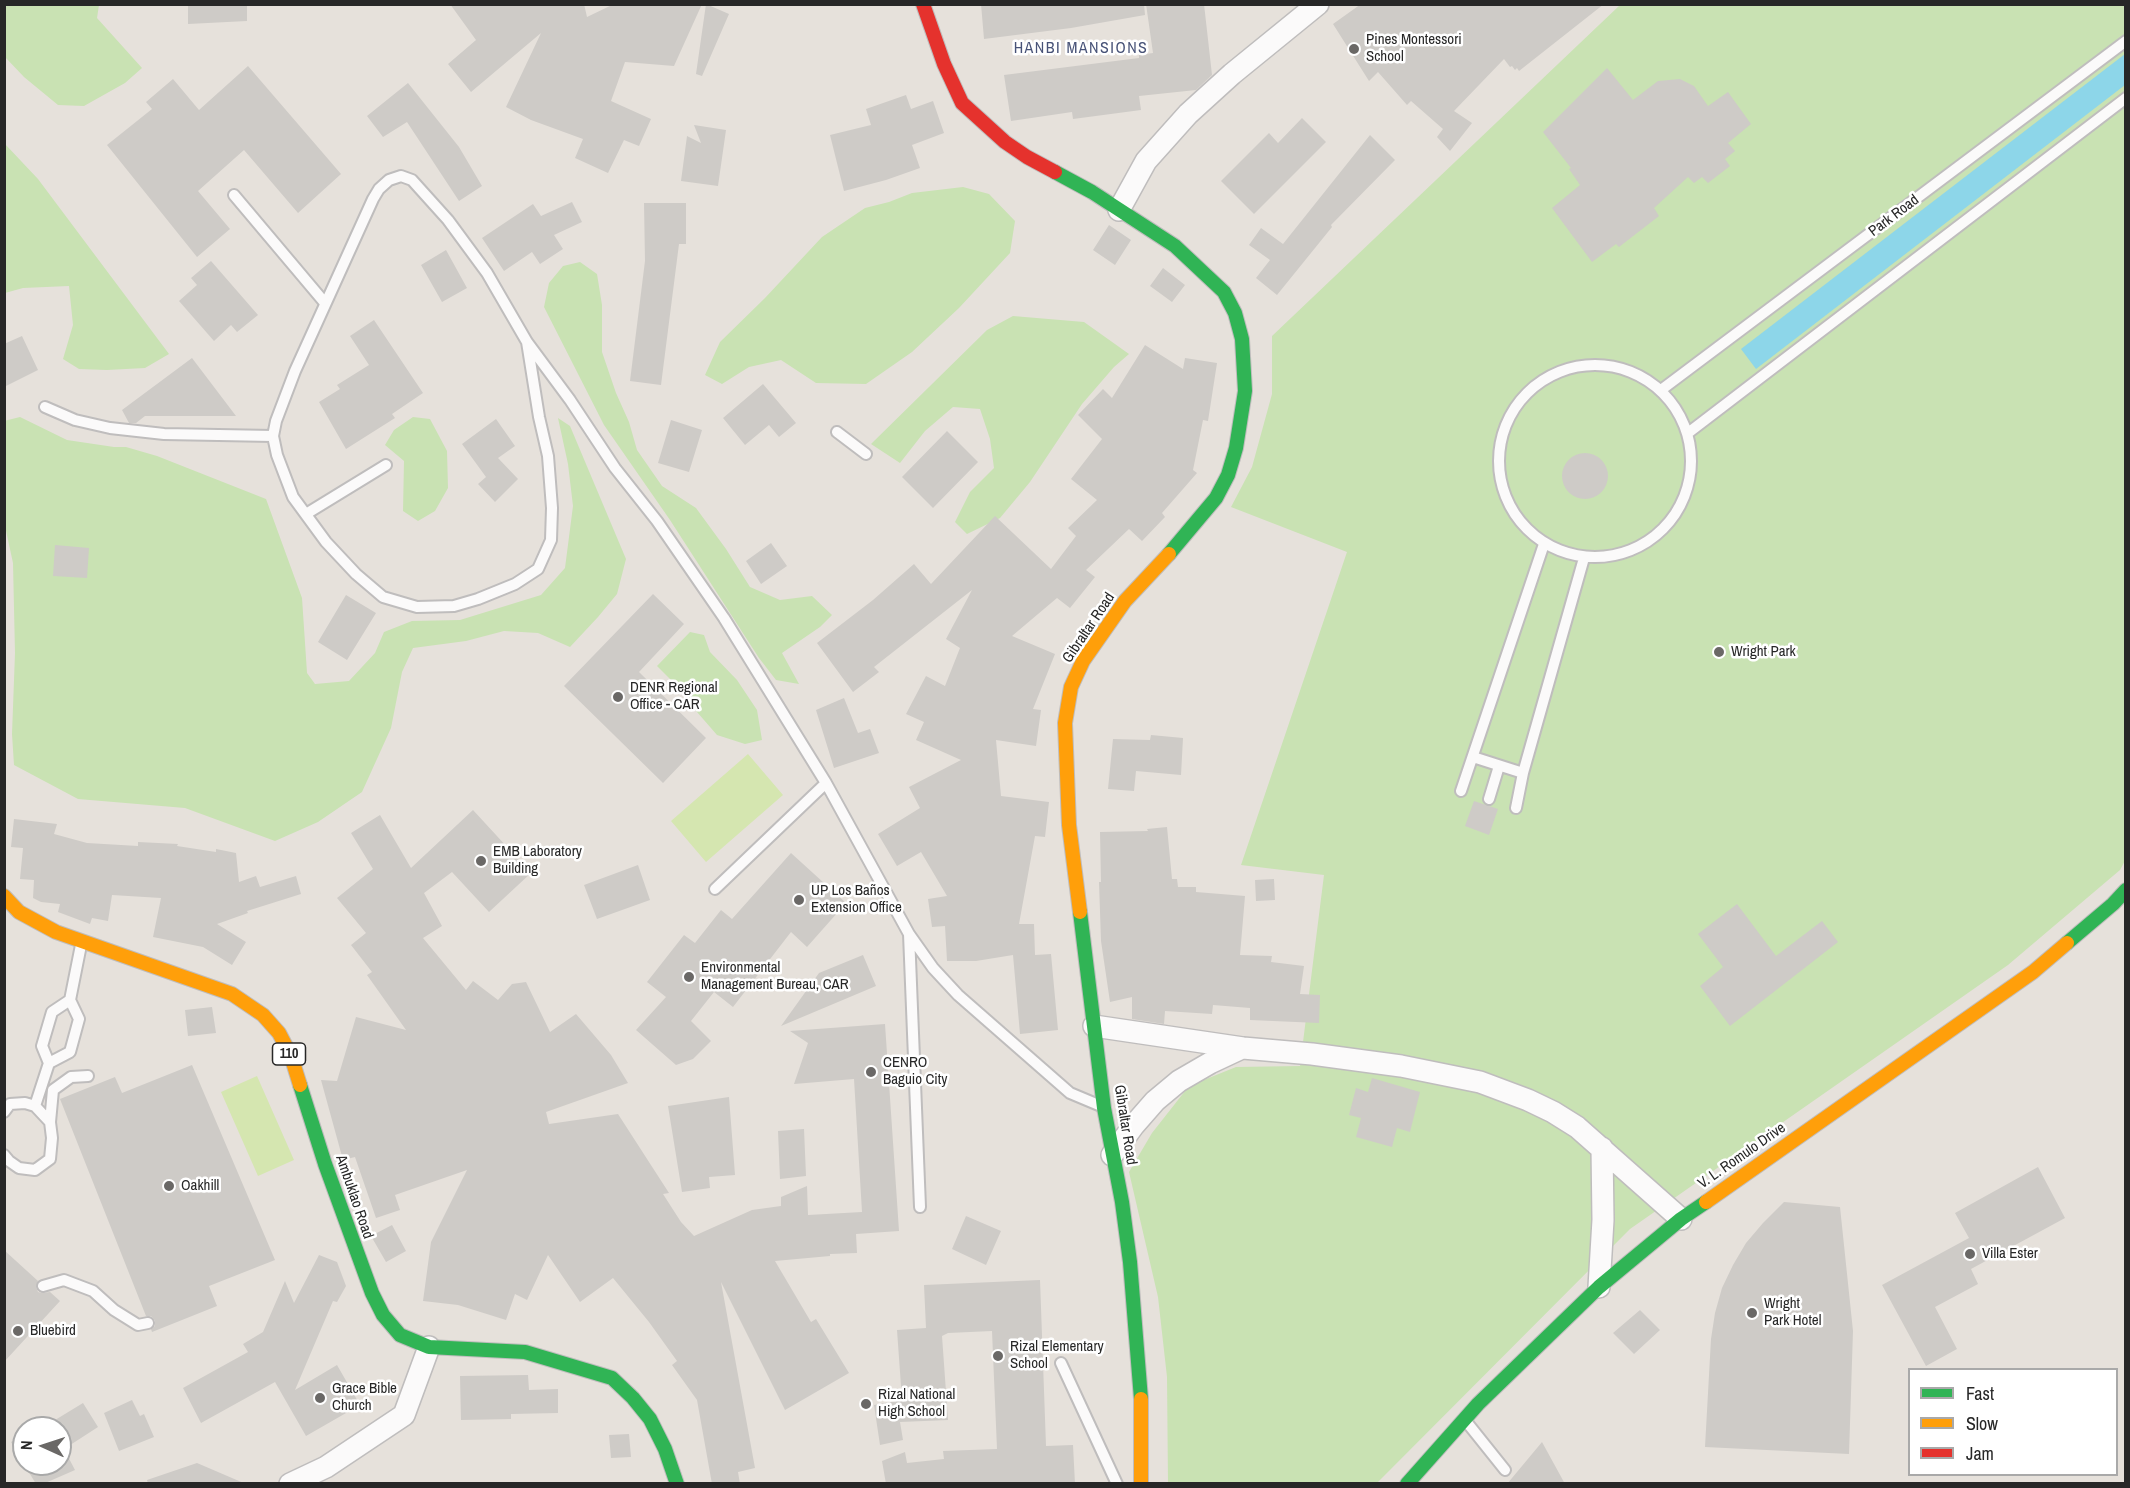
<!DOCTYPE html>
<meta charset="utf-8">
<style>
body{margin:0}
#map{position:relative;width:2130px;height:1488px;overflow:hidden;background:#e6e1db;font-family:"Archivo Narrow",sans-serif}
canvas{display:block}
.frame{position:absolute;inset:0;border:6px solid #272727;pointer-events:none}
.legend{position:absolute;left:1908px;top:1368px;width:210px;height:108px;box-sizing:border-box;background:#fff;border:2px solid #a9a9a9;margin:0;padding:8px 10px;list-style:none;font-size:18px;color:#272727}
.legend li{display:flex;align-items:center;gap:12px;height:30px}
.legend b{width:30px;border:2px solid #a9a9a9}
.north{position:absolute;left:12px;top:1416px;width:60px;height:60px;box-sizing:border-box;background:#fff;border:2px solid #a9a9a9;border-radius:50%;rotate:273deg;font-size:16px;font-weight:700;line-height:24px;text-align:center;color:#272727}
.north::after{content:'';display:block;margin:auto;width:21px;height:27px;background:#6a6866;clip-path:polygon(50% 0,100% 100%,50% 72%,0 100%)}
</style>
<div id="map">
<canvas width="2130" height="1488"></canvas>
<div class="frame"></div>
<ul class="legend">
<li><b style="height:8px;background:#30b455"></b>Fast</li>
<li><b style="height:8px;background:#ff9f0a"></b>Slow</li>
<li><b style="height:8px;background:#e5322d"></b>Jam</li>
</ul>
<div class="north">N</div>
</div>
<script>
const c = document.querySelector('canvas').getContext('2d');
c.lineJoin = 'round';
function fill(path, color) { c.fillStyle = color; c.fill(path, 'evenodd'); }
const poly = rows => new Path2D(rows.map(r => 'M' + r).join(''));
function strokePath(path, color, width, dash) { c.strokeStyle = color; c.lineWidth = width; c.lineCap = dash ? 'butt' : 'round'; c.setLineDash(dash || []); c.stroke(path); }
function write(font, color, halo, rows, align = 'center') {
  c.font = font + ' "Archivo Narrow",sans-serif'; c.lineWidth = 5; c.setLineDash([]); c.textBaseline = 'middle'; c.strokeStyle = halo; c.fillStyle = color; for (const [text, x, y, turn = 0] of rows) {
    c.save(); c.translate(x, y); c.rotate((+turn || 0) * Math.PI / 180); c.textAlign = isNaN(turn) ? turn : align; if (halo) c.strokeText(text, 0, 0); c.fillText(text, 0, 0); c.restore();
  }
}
fill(poly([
 [5,4,99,5,97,18,142,68,125,83,84,106,58,105,24,77,5,57],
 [1620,5,2125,5,2126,859,2120,870,2008,965,1630,1229,1377,1483,1168,1483,1167,1377,1158,1297,1129,1172,1152,1133,1189,1086,1236,1067,1300,1066,1324,875,1241,865,1347,552,1231,507,1252,467,1272,394,1272,336],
 [5,144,38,179,169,354,145,368,107,370,79,369,63,359,73,325,69,286,23,288,5,293],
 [963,187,989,194,1015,221,1010,253,959,308,912,352,866,384,816,383,781,360,749,367,722,384,705,375,720,342,765,298,822,237,865,208,889,202,912,193],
 [580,262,597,274,602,305,602,352,616,393,629,422,637,450,662,486,696,508,726,549,750,587,780,600,812,596,832,615,820,627,782,653,799,684,776,680,759,658,670,520,604,425,544,307,549,283,563,266],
 [1013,316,1084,322,1129,354,1114,367,1082,404,1030,482,1000,518,967,534,955,522,970,492,994,468,990,439,980,409,953,407,925,431,900,463,871,444,987,330],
 [20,417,67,440,114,447,126,447,157,456,266,499,302,598,307,673,315,684,349,681,375,653,384,632,412,621,460,620,541,595,565,568,573,506,568,464,558,418,570,426,626,559,617,594,598,617,570,647,538,633,504,631,466,641,413,648,402,672,391,728,362,792,318,822,275,841,185,808,78,799,14,765,12,734,15,653,13,563,5,526,4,421],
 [413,417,430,419,447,451,448,488,435,511,418,521,403,511,404,461,385,445,394,430],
 [690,632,704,635,710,652,737,680,757,710,762,740,745,744,717,735,697,712,681,690,657,666]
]), '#c9e2b3');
fill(poly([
 [748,754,783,795,706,862,671,821],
 [257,1076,294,1160,258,1176,221,1092]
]), '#d5e6b0');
fill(poly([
 [2125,54,2125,85,1756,369,1741,349]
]), '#8dd6e9');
fill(poly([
 [188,4,247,4,247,21,188,24],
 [450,4,584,4,587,17,614,4,702,4,674,66,625,62,611,101,651,119,639,146,624,140,608,173,575,158,583,139,531,120,506,107,541,33,471,92,448,64,476,40],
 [706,4,729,14,702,76,696,74],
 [981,4,1144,4,1145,15,1071,28,984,39],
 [1146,4,1204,4,1212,75,1196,90,1139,96,1141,110,1073,119,1072,112,1011,121,1004,75,1139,58,1139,55,1153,53],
 [1361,4,1604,4,1519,71,1517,68,1515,70,1512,66,1510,67,1504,59,1454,111,1472,123,1450,151,1437,137,1443,129,1411,101,1407,105,1378,72,1369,81,1333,24],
 [248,66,341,174,298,213,244,150,198,191,230,229,197,257,107,145,152,109,146,102,173,79,199,110],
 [1607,68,1633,100,1658,81,1680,79,1694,86,1708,106,1728,92,1751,124,1728,143,1735,151,1725,159,1730,166,1708,183,1702,177,1694,183,1688,177,1654,208,1659,216,1619,247,1616,244,1592,262,1552,208,1580,185,1569,169,1571,168,1543,132],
 [408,83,459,147,482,186,459,201,407,122,383,137,367,116],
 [906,95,911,109,933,101,944,133,912,145,920,168,886,180,844,191,830,135,871,125,866,109],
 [1302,118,1326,142,1254,214,1221,181,1269,133,1278,143],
 [694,125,726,130,718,186,681,181,687,136,701,143],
 [1370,135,1395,160,1331,225,1332,227,1277,295,1256,278,1270,260,1249,245,1261,228,1283,244],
 [572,202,582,222,554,235,563,249,540,264,532,252,504,271,482,238,533,204,541,216],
 [644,203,686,203,686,244,679,244,661,385,630,381,645,261],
 [1109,225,1131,240,1115,265,1093,250],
 [446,250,467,288,442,302,421,265],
 [211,261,258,315,237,332,231,325,214,341,179,301,197,285,191,278],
 [1163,268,1185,285,1172,302,1150,286],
 [374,320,423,393,392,414,395,418,346,449,319,402,340,389,337,385,369,365,350,336],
 [22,336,38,370,4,387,4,344],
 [1145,345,1183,369,1185,358,1217,363,1208,421,1203,420,1193,470,1197,473,1162,513,1165,517,1142,541,1129,529,1086,570,1095,577,1070,608,1057,598,1012,636,1055,654,1033,709,1041,710,1036,746,996,740,1001,796,1049,802,1045,837,1035,836,1019,924,1034,924,1035,955,1051,954,1058,1030,1020,1034,1013,955,976,961,947,961,945,926,932,927,928,899,947,896,921,852,897,866,878,834,920,808,909,787,961,760,916,740,924,722,906,714,926,676,945,686,960,648,946,639,972,590,874,667,879,672,853,692,817,643,873,600,914,564,931,584,995,516,1051,569,1076,536,1068,528,1097,500,1071,479,1102,439,1078,415,1103,389,1112,398],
 [192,358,236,416,145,416,136,423,129,423,122,410],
 [763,384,796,423,779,437,769,425,745,445,723,418],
 [496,419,515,446,498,458,518,479,495,502,478,484,486,477,462,444],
 [671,420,702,430,689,472,658,463],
 [947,431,978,462,933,508,902,477],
 '1562 476a23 23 0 1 1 46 0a23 23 0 1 1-46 0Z',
 [771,543,787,566,761,584,746,561],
 [55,545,89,548,87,578,53,576],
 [653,594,684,624,639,672,706,738,663,783,564,686],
 [346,595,376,613,347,660,318,642],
 [844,698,858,733,870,729,879,753,834,768,816,710],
 [1151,735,1183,738,1181,775,1136,771,1134,791,1108,789,1113,739,1150,740],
 [1474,801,1498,809,1489,835,1465,826],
 [473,810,531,873,489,912,452,872,424,893,442,926,423,938,466,990,473,981,498,1000,512,984,526,982,550,1032,576,1014,611,1055,628,1083,546,1112,549,1124,618,1114,669,1193,663,1194,681,1222,694,1236,752,1210,781,1206,781,1197,807,1186,808,1215,862,1212,854,1079,794,1084,808,1043,790,1031,885,1024,899,1231,856,1234,857,1253,830,1254,830,1256,775,1261,811,1322,816,1319,849,1373,785,1410,721,1282,755,1468,738,1472,740,1484,712,1484,697,1400,672,1365,677,1361,649,1322,613,1278,580,1302,548,1255,527,1300,515,1294,506,1320,458,1305,423,1301,431,1242,467,1170,395,1195,400,1210,376,1218,355,1157,343,1160,321,1080,337,1081,356,1017,406,1030,367,975,372,972,351,945,366,933,337,898,373,869,351,833,380,815,411,868],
 [14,819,57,824,54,834,87,843,138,846,138,842,178,844,177,846,216,852,216,849,236,853,239,882,256,876,260,887,296,876,301,894,247,911,248,913,217,924,246,942,232,965,203,947,153,937,161,898,112,895,108,921,92,918,90,924,58,912,60,904,41,902,33,898,34,880,20,879,23,848,11,847],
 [1167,827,1172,879,1177,879,1178,887,1196,887,1196,892,1245,896,1240,955,1272,956,1271,962,1304,966,1300,994,1320,995,1319,1023,1250,1020,1250,1008,1213,1005,1212,1014,1165,1011,1164,1024,1132,1019,1132,997,1110,1002,1101,941,1099,882,1101,882,1100,832,1148,831,1147,829],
 [791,853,846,903,807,947,791,932,733,1007,714,992,691,1021,711,1041,693,1059,676,1065,636,1030,666,997,647,982,684,935,695,943,721,910,732,919],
 [638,865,650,900,597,919,584,885],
 [1274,879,1275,900,1256,901,1255,880],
 [1737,904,1776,956,1822,921,1838,942,1730,1026,1700,986,1723,967,1698,934],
 [863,955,876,986,781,1026,819,973],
 [212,1007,216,1033,188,1036,185,1010],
 [192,1065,275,1260,209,1286,217,1306,152,1332,151,1329,155,1326,155,1321,151,1316,146,1316,60,1099,115,1077,122,1093],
 [1372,1078,1420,1092,1410,1132,1397,1128,1392,1147,1356,1137,1361,1118,1349,1115,1356,1088,1368,1092],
 [729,1097,735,1175,709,1177,710,1188,682,1192,668,1106],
 [804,1129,806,1176,780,1179,778,1131],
 [2038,1167,2065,1218,1971,1269,1978,1284,1935,1307,1957,1349,1926,1366,1882,1285,1969,1238,1955,1213],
 [1784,1202,1840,1207,1853,1331,1849,1454,1705,1447,1711,1339,1715,1313,1722,1288,1733,1265,1746,1243,1763,1223],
 [966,1216,1001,1231,986,1265,952,1249],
 [392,1225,406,1251,386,1262,371,1236],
 [4,1250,38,1281,36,1287,38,1292,42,1293,50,1292,60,1301,4,1362],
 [319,1255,337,1262,346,1286,337,1302,333,1301,295,1390,337,1365,360,1405,306,1436,275,1382,201,1423,183,1388,248,1352,243,1344,263,1332,285,1281,294,1303],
 [1040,1280,1046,1446,1073,1445,1075,1484,886,1484,882,1461,905,1452,907,1463,944,1459,943,1451,997,1449,992,1331,948,1333,942,1336,948,1420,900,1422,903,1440,880,1445,874,1405,902,1400,897,1330,926,1328,924,1285],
 [1640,1310,1660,1330,1634,1354,1613,1333],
 [528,1375,529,1390,558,1389,558,1413,511,1414,511,1419,461,1420,460,1376],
 [132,1400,140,1416,144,1414,154,1437,119,1451,104,1413],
 [83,1403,98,1427,64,1449,75,1470,43,1484,36,1484,24,1464,60,1464,60,1428,42,1428],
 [24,1434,24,1463,11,1442],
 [629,1434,631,1457,611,1458,609,1435],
 [1542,1442,1565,1484,1507,1484],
 [197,1463,246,1484,148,1484,147,1480]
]), '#cecbc7');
const lane = poly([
 [234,195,325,303],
 [527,342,539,417,548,456,552,508,551,540,538,569,515,584,478,599,454,606,417,607,383,597,356,574,326,542,293,497,277,455,273,436,276,421,295,371,373,199,379,189,389,180,401,176,412,180,448,220,487,273,527,342,570,400,615,468,657,521,724,618,826,783,909,934,933,968,958,995,1070,1093,1101,1106],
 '1499 461a96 96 0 1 1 192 0a96 96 0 1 1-192 0Z',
 [1661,390,2126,41],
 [45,407,75,420,110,428,164,434,273,436],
 [837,432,866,454],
 [1688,433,2126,98],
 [306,514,386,465],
 [1473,757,1523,773],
 [1461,791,1544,544],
 [1489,799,1499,766],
 [1516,808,1523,773,1584,558],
 [715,889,826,783],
 [909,934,920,1207],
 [49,1063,70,1052,79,1019,70,1000,81,945],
 [35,1106,49,1063,42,1046,52,1012,70,1000],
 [4,1112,10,1104,25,1103,35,1106,50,1122,52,1138,50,1159,35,1170,19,1168,9,1161,4,1155],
 [50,1122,53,1090,71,1077,88,1076],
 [43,1286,64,1280,93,1291,114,1310,138,1325,148,1323],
 [1061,1363,1117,1484],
 [1465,1420,1505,1470]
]);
const street = poly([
 [1119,210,1146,161,1188,114,1232,74,1318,4],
 [1094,1026,1243,1048,1312,1054,1401,1066,1480,1082,1528,1100,1553,1112,1577,1127,1681,1219],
 [1112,1155,1134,1125,1155,1101,1179,1081,1210,1063,1242,1048],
 [1599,1287,1603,1220,1602,1148],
 [290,1484,326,1467,404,1415,429,1347]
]);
const fast = poly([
 [1055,172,1092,192,1175,246,1224,292,1235,313,1242,339,1245,391,1236,448,1228,475,1216,498,1169,554],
 [1080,912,1104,1108,1122,1202,1130,1262,1141,1399],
 [2067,943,2113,904,2126,890],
 [300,1085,325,1164,372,1293,383,1315,400,1335,429,1347,525,1352,612,1378,633,1398,650,1419,665,1449,677,1484],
 [1407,1484,1478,1404,1599,1287,1681,1219,1706,1202]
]);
const slow = poly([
 [4,896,19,912,56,932,232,994,263,1015,279,1033,291,1056,300,1085],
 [1080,912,1069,825,1065,723,1071,687,1083,661,1125,601,1169,554],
 [1706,1202,2033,972,2067,943],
 [1141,1399,1141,1484]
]);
const jam = poly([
 [923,4,944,64,962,103,1005,142,1027,157,1055,172]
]);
strokePath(lane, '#bfbdbd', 14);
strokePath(street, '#bfbdbd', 24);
strokePath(fast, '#bfbdbd', 16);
strokePath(slow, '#bfbdbd', 16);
strokePath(jam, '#bfbdbd', 16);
strokePath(lane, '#fbfafa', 10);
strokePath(street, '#fbfafa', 21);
strokePath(fast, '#30b455', 14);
strokePath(slow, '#ff9f0a', 14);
strokePath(jam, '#e5322d', 14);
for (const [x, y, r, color] of [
 [1354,49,6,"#6a6866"],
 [1719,652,6,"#6a6866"],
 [618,697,6,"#6a6866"],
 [481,861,6,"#6a6866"],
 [799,900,6,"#6a6866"],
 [689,977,6,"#6a6866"],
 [871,1072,6,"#6a6866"],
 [169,1186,6,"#6a6866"],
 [1970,1254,6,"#6a6866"],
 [1752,1313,6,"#6a6866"],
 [18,1331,6,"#6a6866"],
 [998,1356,6,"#6a6866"],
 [320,1398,6,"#6a6866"],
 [866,1404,6,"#6a6866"]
]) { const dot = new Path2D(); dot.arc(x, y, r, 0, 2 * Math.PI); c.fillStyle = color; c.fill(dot); strokePath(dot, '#fff', 2); }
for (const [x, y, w] of [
 [289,1054,33]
]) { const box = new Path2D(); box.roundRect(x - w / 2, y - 11, w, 22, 4.5); c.fillStyle = '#fff'; c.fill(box); strokePath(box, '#272727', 1.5); }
write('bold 14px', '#272727', null, [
 ["110",289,1054]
]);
write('15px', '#272727', '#fff', [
 ["Pines Montessori",1366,40],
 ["School",1366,57],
 ["Wright Park",1731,652],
 ["DENR Regional",630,688],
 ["Office - CAR",630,705],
 ["EMB Laboratory",493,852],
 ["Building",493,869],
 ["UP Los Baños",811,891],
 ["Extension Office",811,908],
 ["Environmental",701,968],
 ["Management Bureau, CAR",701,985],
 ["CENRO",883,1063],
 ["Baguio City",883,1080],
 ["Oakhill",181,1186],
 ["Villa Ester",1982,1254],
 ["Wright",1764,1304],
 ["Park Hotel",1764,1321],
 ["Bluebird",30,1331],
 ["Rizal Elementary",1010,1347],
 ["School",1010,1364],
 ["Grace Bible",332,1389],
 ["Church",332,1406],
 ["Rizal National",878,1395],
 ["High School",878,1412]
], 'left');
write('15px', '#272727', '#fff', [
 ["Park Road",1894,216,-37],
 ["Gibraltar Road",1089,628,-56],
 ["Gibraltar Road",1125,1125,81],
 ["V. L. Romulo Drive",1742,1156,-35],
 ["Ambuklao Road",354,1197,71]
]);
c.letterSpacing = '1.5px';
write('16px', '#475277', '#fff', [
 ["HANBI MANSIONS",1081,49]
]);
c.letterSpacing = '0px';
</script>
